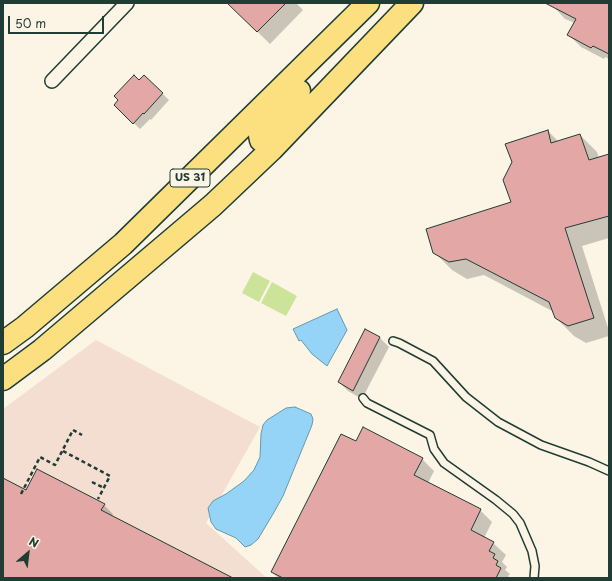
<!DOCTYPE html>
<style>
body{margin:0}
#map{position:relative;width:612px;height:581px;overflow:hidden;background:#fcf5e5;font-family:"Playpen Sans",sans-serif}
canvas{display:block}
.frame{position:absolute;inset:0;border:4px solid #1f3d34;pointer-events:none}
.north{position:absolute;left:8px;top:533px;width:40px;height:40px;-webkit-text-stroke:3px #fcf5e5;paint-order:stroke;rotate:28deg;font-size:11px;font-weight:700;line-height:16px;text-align:center;color:#1f3d34}
.north::after{content:'';display:block;margin:auto;width:14px;height:18px;background:#1f3d34;clip-path:polygon(50% 0,100% 100%,50% 72%,0 100%)}
.scale{position:absolute;left:8px;top:16px;width:96px;height:18px;box-sizing:border-box;border:2px solid #1f3d34;border-top:0;padding-left:5px;font-size:12px;line-height:14px;white-space:nowrap;color:#1f3d34;-webkit-text-stroke:3px #fcf5e5;paint-order:stroke}
</style>
<div id="map">
<canvas width="612" height="581"></canvas>
<div class="frame"></div>
<div class="north">N</div>
<div class="scale">50 m</div>
</div>
<script>
const c = document.querySelector('canvas').getContext('2d');
c.lineJoin = 'round';
function fill(path, color) { c.fillStyle = color; c.fill(path, 'evenodd'); }
const poly = rows => new Path2D(rows.map(r => 'M' + r).join(''));
function strokePath(path, color, width, dash) { c.strokeStyle = color; c.lineWidth = width; c.lineCap = dash ? 'butt' : 'round'; c.setLineDash(dash || []); c.stroke(path); }
function write(font, color, halo, rows, align = 'center') {
  c.font = font + ' "Playpen Sans",sans-serif'; c.lineWidth = 3; c.setLineDash([]); c.textBaseline = 'middle'; c.strokeStyle = halo; c.fillStyle = color; for (const [text, x, y, turn = 0] of rows) {
    c.save(); c.translate(x, y); c.rotate((+turn || 0) * Math.PI / 180); c.textAlign = isNaN(turn) ? turn : align; if (halo) c.strokeText(text, 0, 0); c.fillText(text, 0, 0); c.restore();
  }
}
fill(poly([
 [96,340,260,427,206,523,267,578,3,578,3,409]
]), '#f4ded2');
fill(poly([
 [253,272,270,281,259,302,242,293],
 [272,282,297,296,286,316,261,303]
]), '#cbe49a');
const water = poly([
 [337,309,347,330,327,366,312,354,301,340,299,341,293,329,337,309],
 [295,407,311,414,313,419,312,425,283,496,273,514,258,539,251,545,245,547,236,538,216,529,211,522,208,508,213,501,226,494,244,481,254,470,260,457,261,434,263,425,267,420,286,408,295,407]
]);
fill(water, '#96d4f7');
strokePath(water, '#6698a9', 1);
fill(poly([
 [228,3,296,3,303,10,270,44],
 [555,3,609,3,609,59,605,57,604,59,581,47,569,35,575,23,565,19,553,6],
 [144,76,169,100,151,120,150,119,140,129,115,105],
 [548,131,558,141,580,135,597,152,599,158,609,155,609,238,582,246,609,331,609,336,586,343,574,336,556,318,554,312,484,275,467,279,452,270,434,252,512,202],
 [365,331,380,338,389,347,362,399,348,391,339,382],
 [356,443,422,459,434,471,428,483,480,510,492,522,484,538,493,543,506,555,502,562,507,567,505,570,510,574,508,576,510,578,278,578,272,572],
 [3,483,26,491,104,505,113,514,112,516,230,578,3,578]
]), '#0003');
const building = poly([
 [227,3,286,3,257,32,227,3],
 [545,3,609,3,609,54,593,46,591,48,567,35,576,19,545,3],
 [134,75,139,80,144,75,163,93,144,114,143,113,133,124,114,105,118,100,114,96,134,75],
 [548,130,551,143,580,134,589,160,609,154,609,216,565,228,594,318,568,326,555,318,549,302,466,259,449,262,433,253,426,229,511,202,503,180,512,162,505,144,548,130],
 [365,329,380,337,353,391,338,382,365,329],
 [363,427,423,458,414,475,481,509,471,530,494,542,489,551,495,554,493,558,498,561,496,565,501,568,496,578,283,578,271,572,341,434,356,441,363,427],
 [37,469,105,504,101,510,233,578,3,578,3,478,26,490,37,469]
]);
fill(building, '#e3a8a6');
strokePath(building, '#1f3d34', 1);
const service = poly([
 [393,341,399,343,433,361,466,397,498,422,541,445,589,462,609,471],
 [363,398,367,403,430,435,434,449,444,463,496,500,513,514,520,523,532,551,535,566,534,578]
]);
const minor = poly([
 [52,81,127,3]
]);
const trunk = poly([
 [272,149,261,140,260,135,261,132,299,91],
 [3,343,25,327,123,244,368,3],
 [3,379,42,350,213,205,272,149,412,3]
]);
strokePath(service, '#1f3d34', 10);
strokePath(minor, '#1f3d34', 16);
strokePath(trunk, '#1f3d34', 25);
strokePath(poly([
 [63,451,110,476,98,499],
 [92,482,104,488],
 [21,494,40,457,55,465,73,430,82,435]
]), '#1f3d34', 2.5, [4, 3]);
strokePath(service, '#fcf5e5', 7);
strokePath(minor, '#fcf5e5', 13);
strokePath(trunk, '#fce080', 22);
for (const [x, y, w] of [
 [190,178,40]
]) { const box = new Path2D(); box.roundRect(x - w / 2, y - 9, w, 18, 3); c.fillStyle = '#fcf5e5'; c.fill(box); strokePath(box, '#1f3d34', 1); }
write('bold 11px', '#1f3d34', null, [
 ["US 31",190,178]
]);
</script>
